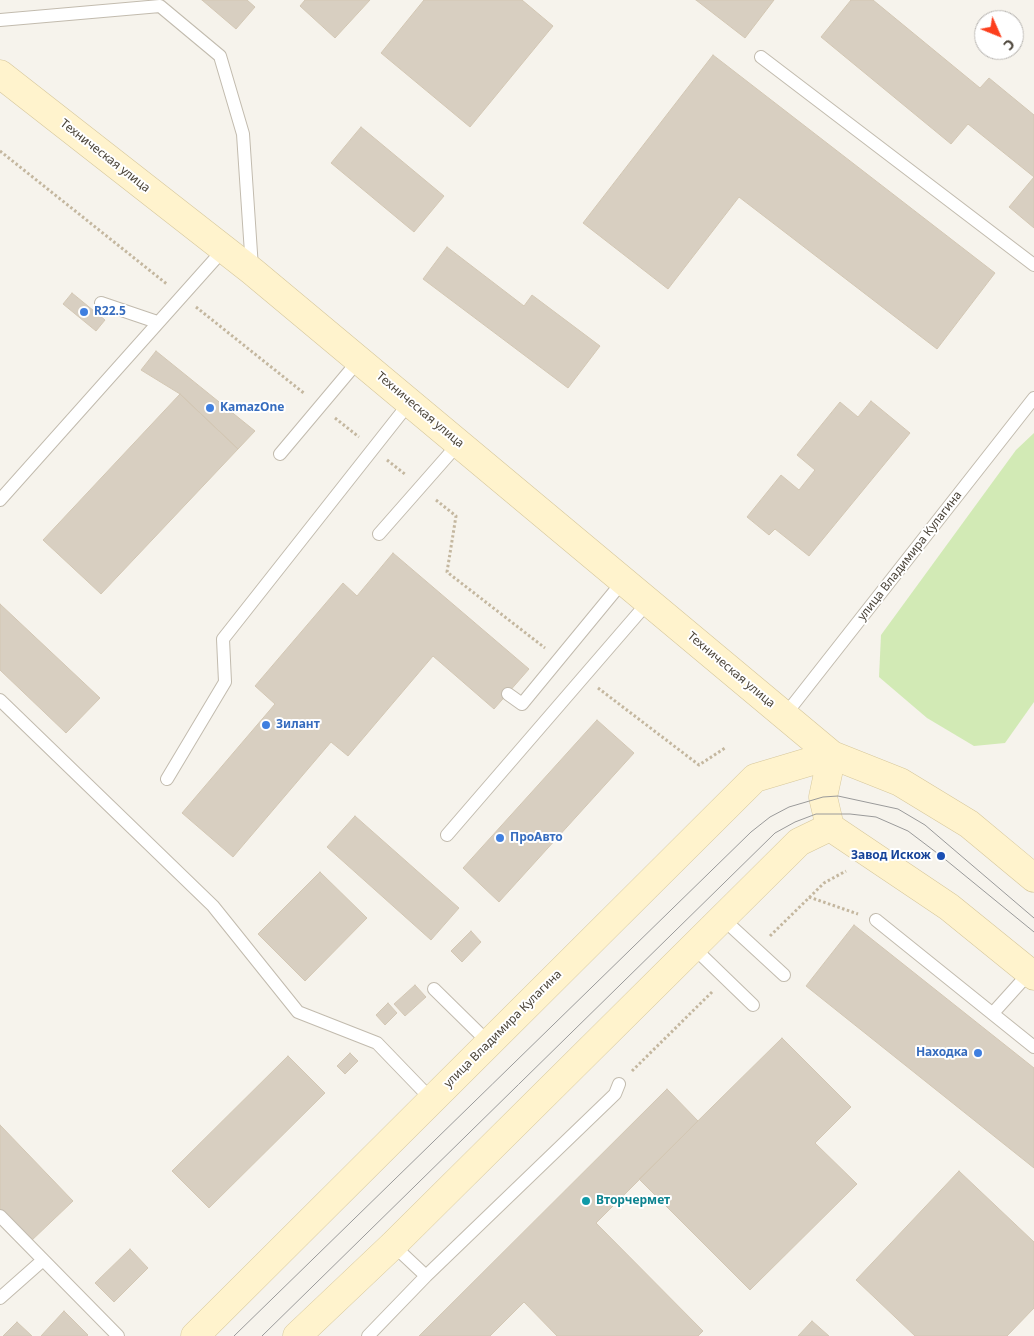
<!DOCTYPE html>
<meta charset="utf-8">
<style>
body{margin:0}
#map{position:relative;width:1034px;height:1336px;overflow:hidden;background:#f6f3ec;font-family:"Noto Sans",sans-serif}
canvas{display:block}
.north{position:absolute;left:974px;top:10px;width:50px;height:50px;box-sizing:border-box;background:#fff;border:1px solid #b7b4b0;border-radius:50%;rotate:134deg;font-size:14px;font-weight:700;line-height:20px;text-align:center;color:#4b4439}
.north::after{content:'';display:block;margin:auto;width:18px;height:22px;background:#fc3f1d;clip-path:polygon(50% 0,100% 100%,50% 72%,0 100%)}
</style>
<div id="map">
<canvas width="1034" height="1336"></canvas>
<div class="north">С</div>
</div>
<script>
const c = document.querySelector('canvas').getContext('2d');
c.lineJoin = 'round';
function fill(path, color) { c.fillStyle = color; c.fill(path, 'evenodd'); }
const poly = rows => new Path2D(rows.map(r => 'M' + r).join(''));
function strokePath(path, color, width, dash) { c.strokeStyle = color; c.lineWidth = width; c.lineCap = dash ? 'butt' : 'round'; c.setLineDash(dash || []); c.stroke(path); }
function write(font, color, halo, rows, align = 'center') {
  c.font = font + ' "Noto Sans",sans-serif'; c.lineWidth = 4; c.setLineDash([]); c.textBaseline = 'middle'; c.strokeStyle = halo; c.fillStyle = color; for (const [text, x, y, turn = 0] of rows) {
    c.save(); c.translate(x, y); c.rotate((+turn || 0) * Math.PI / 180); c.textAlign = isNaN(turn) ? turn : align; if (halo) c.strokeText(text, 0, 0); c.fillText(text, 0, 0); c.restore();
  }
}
fill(poly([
 [1034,433,1034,702,1005,743,974,746,927,718,879,677,881,635,1016,450]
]), '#d2eab5');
const building = poly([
 [202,0,247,0,255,7,236,29,202,0],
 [305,0,370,0,335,38,300,6,305,0],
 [424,0,522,0,553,26,470,127,381,53,424,0],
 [696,0,774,0,745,38,696,0],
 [851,0,873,0,980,88,989,78,1034,115,1034,228,1009,207,1034,177,968,124,951,144,821,37,851,0],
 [713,55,995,273,937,349,739,197,668,289,583,223,713,55],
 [361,127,444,196,414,232,331,163,361,127],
 [447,247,524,306,532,295,600,346,568,388,423,279,447,247],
 [72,293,105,320,96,331,63,304,72,293],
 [156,351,255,431,238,449,180,394,141,370,156,351],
 [180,394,238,449,101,594,43,540,180,394],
 [871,401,910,433,809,556,775,529,769,535,747,517,781,475,799,490,815,470,797,455,840,402,858,417,871,401],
 [393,553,529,669,494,709,433,656,348,756,331,742,233,857,182,813,275,704,255,686,343,583,357,596,393,553],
 [0,604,100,698,66,733,0,670,0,604],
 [597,720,634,753,499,902,463,868,597,720],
 [355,816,459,908,431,940,327,847,355,816],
 [320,872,367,918,305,981,258,934,320,872],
 [854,925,1034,1068,1034,1168,806,986,854,925],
 [471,931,481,942,462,962,451,951,471,931],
 [415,985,426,997,405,1016,394,1004,415,985],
 [388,1003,397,1013,385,1025,376,1015,388,1003],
 [782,1038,851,1107,815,1143,857,1184,750,1290,639,1179,782,1038],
 [350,1053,358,1061,345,1074,337,1066,350,1053],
 [288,1056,325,1093,209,1208,172,1171,288,1056],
 [667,1089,698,1121,596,1223,703,1331,698,1336,557,1336,524,1302,490,1336,419,1336,667,1089],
 [0,1125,73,1201,30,1242,0,1211,0,1125],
 [959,1171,1034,1242,1034,1308,1007,1336,915,1336,856,1280,959,1171],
 [130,1249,148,1268,114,1302,95,1283,130,1249],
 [64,1311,88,1335,87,1336,41,1336,64,1311],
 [812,1321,829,1336,798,1336,812,1321],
 [17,1322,32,1336,3,1336,17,1322]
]);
fill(building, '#d8cfc1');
strokePath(building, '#d3c7b4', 1);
const lane = poly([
 [0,20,160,6,220,56,243,134,252,268],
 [761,57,1034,265],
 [101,303,157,322],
 [280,454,359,360],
 [0,500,224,249],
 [379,534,459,443],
 [508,694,522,704,624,580],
 [0,700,213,906,298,1012,377,1043,432,1100],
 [785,715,1034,398],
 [167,779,225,682,223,639,410,402],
 [447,835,649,601],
 [721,917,784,975],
 [876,920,1034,1047],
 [692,946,753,1005],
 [434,989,489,1043],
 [993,1013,1030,972],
 [0,1216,118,1336],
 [393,1245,426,1276],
 [0,1298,43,1260],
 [368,1336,426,1276,615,1094,619,1084]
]);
const secondary = poly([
 [0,74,252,271,832,755,900,782,969,824,1034,878],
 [832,755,823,797,830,827,949,907,1034,976],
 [195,1336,755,778,832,755],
 [297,1336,393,1245,799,842,830,827]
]);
strokePath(lane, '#c2bbae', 14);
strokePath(secondary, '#d6c79b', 29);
strokePath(poly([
 [0,151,168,285],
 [196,307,305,394],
 [335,418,359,437],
 [387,460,406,475],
 [436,500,456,516,447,572,545,648],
 [598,688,699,765,725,748],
 [809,897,858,914],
 [770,936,824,883,846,871],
 [632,1071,713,991]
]), '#c4b79f', 3, [2.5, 2.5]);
strokePath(lane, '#fff', 12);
strokePath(secondary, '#fff3cd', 28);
strokePath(poly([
 [234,1336,751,832,770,817,789,807,823,797,838,796,898,809,925,825,1034,918],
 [262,1336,775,833,795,822,816,814,850,814,876,817,908,831,941,856,1034,932]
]), '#9a9a9a', 1);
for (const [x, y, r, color] of [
 [84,312,5,"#3f7fe0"],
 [210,408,5,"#3f7fe0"],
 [266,725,5,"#3f7fe0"],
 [500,838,5,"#3f7fe0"],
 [941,856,5,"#1a4fb4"],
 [978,1053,5,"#3f7fe0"],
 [586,1201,5,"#0f9aa8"]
]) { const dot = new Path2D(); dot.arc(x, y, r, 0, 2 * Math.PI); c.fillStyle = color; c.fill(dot); strokePath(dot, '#fff', 2); }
write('12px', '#4b4439', '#fff', [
 ["Техническая улица",105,156,38],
 ["Техническая улица",420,410,40],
 ["улица Владимира Кулагина",910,556,-52],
 ["Техническая улица",731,670,40],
 ["улица Владимира Кулагина",503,1029,-45]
]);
write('bold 12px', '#366cbe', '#fff', [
 ["R22.5",94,312],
 ["KamazOne",220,408],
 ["Зилант",276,725],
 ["ПроАвто",510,838],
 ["Находка",968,1053,"right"]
], 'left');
write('bold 12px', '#164399', '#fff', [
 ["Завод Искож",931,856]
], 'right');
write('bold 12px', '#0d838f', '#fff', [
 ["Вторчермет",596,1201]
], 'left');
</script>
